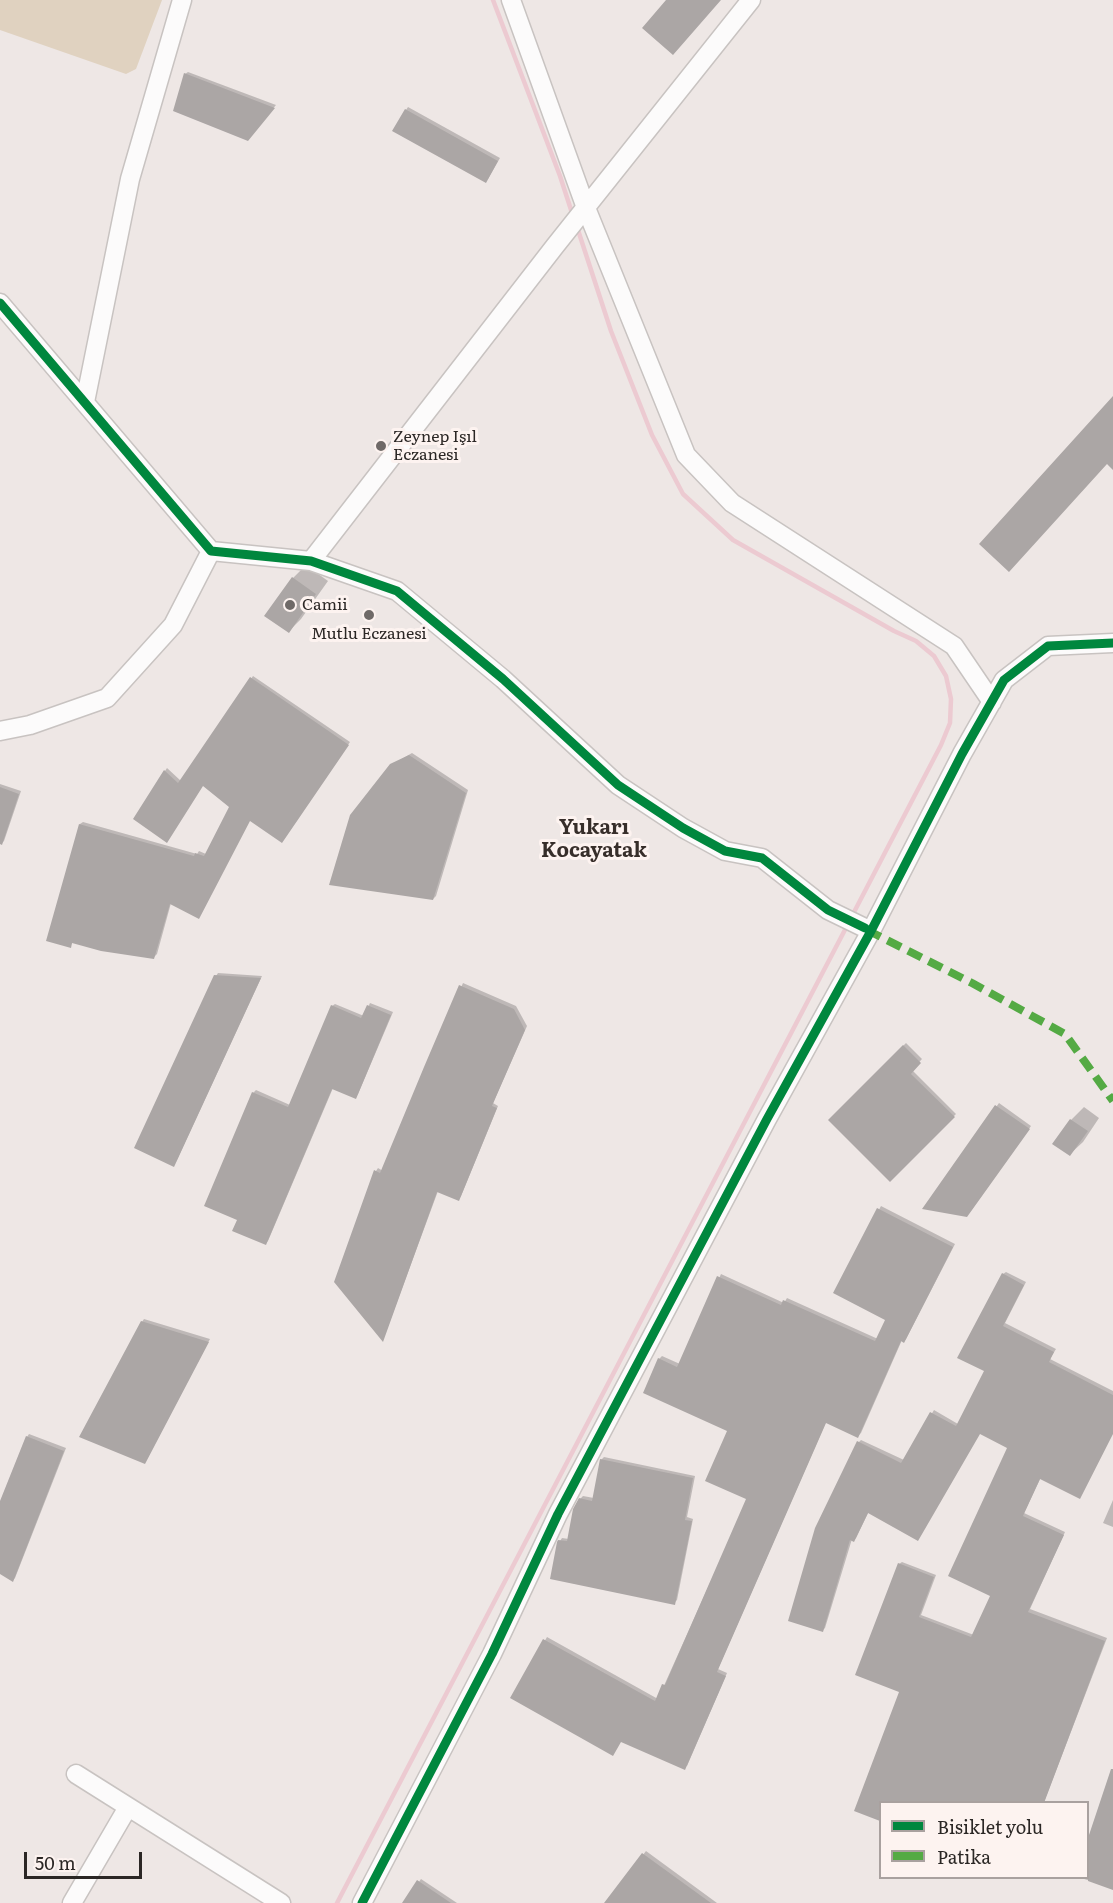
<!DOCTYPE html>
<meta charset="utf-8">
<style>
body{margin:0}
#map{position:relative;width:1113px;height:1903px;overflow:hidden;background:#eee7e5;font-family:Literata,serif}
canvas{display:block}
.legend{position:absolute;left:879px;top:1801px;width:210px;height:78px;box-sizing:border-box;background:#fdf3f0;border:2px solid #a9a19f;margin:0;padding:8px 10px;list-style:none;font-size:18px;color:#2b2725}
.legend li{display:flex;align-items:center;gap:12px;height:30px}
.legend b{width:30px;border:2px solid #a9a19f}
.scale{position:absolute;left:24px;top:1852px;width:118px;height:27px;box-sizing:border-box;border:3px solid #2b2725;border-top:0;padding-left:8px;font-size:18px;line-height:21px;white-space:nowrap;color:#2b2725;-webkit-text-stroke:4px #fdf3f0;paint-order:stroke}
</style>
<div id="map">
<canvas width="1113" height="1903"></canvas>
<ul class="legend">
<li><b style="height:8px;background:#00873e"></b>Bisiklet yolu</li>
<li><b style="height:8px;background:#54aa44"></b>Patika</li>
</ul>
<div class="scale">50 m</div>
</div>
<script>
const c = document.querySelector('canvas').getContext('2d');
c.lineJoin = 'round';
function fill(path, color) { c.fillStyle = color; c.fill(path, 'evenodd'); }
const poly = rows => new Path2D(rows.map(r => 'M' + r).join(''));
function strokePath(path, color, width, dash) { c.strokeStyle = color; c.lineWidth = width; c.lineCap = dash ? 'butt' : 'round'; c.setLineDash(dash || []); c.stroke(path); }
function write(font, color, halo, rows, align = 'center') {
  c.font = font + ' Literata,serif'; c.lineWidth = 6; c.setLineDash([]); c.textBaseline = 'middle'; c.strokeStyle = halo; c.fillStyle = color; for (const [text, x, y, turn = 0] of rows) {
    c.save(); c.translate(x, y); c.rotate((+turn || 0) * Math.PI / 180); c.textAlign = isNaN(turn) ? turn : align; if (halo) c.strokeText(text, 0, 0); c.fillText(text, 0, 0); c.restore();
  }
}
fill(poly([
 [0,0,162,0,136,69,126,74,0,30]
]), '#e0d2c0');
fill(poly([
 [188,72,276,105,247,139,185,74],
 [408,107,500,158,488,179,406,110],
 [306,565,328,581,301,619,289,631,266,616,293,578],
 [253,676,350,742,284,839,250,820,171,903,157,954,154,957,73,942,70,946,48,940,80,824,83,822,197,854,199,851,206,854,231,806,203,784,169,838,165,771,167,768,181,781],
 [412,753,468,790,436,896,433,899,391,765],
 [0,784,21,791,4,841,2,843,0,843],
 [218,973,262,976,176,1162,216,976],
 [463,983,516,1006,527,1026,493,1103,498,1106,461,1196,459,1199,438,1191,383,1340,336,1282,376,1171,378,1168,383,1171,425,1067],
 [370,1003,393,1012,358,1094,356,1097,333,1088,268,1241,266,1243,239,1219,253,1093,256,1090,290,1105,332,1006,335,1004,364,1016],
 [906,1043,922,1059,912,1070,956,1114,890,1180,830,1120],
 [999,1103,1031,1126,970,1212,924,1208],
 [1084,1107,1099,1118,1083,1142,1070,1154,1071,1120],
 [881,1206,955,1244,906,1339,904,1341,902,1340,861,1433,858,1436,826,1422,718,1669,727,1673,687,1766,512,1698,547,1637,658,1699,748,1498,729,1430,659,1359,662,1356,680,1364,721,1274,784,1303,787,1298,878,1339,888,1319,835,1292],
 [1006,1272,1026,1282,1005,1323,1056,1349,1050,1359,1113,1391,1113,1431,1041,1477,1024,1513,1065,1532,1030,1609,1107,1638,1044,1802,880,1802,880,1819,856,1810,901,1691,899,1564,902,1562,936,1575,921,1615,974,1635,992,1595,1009,1447,980,1432,918,1539,869,1511,856,1538,854,1540,852,1539,825,1628,823,1630,859,1442,861,1440,904,1460,934,1410,958,1424,986,1371,1003,1274],
 [144,1319,210,1339,147,1459,142,1322],
 [29,1434,66,1448,15,1578,13,1580,0,1572,0,1505,27,1437],
 [604,1457,695,1476,687,1517,693,1519,677,1600,674,1603,560,1541,562,1538,569,1539,580,1499,583,1496,594,1498,601,1460],
 [1113,1500,1113,1527,1103,1523],
 [1113,1777,1113,1888,1081,1878,1088,1878,1088,1843,1109,1779],
 [646,1851,717,1903,605,1903],
 [421,1879,457,1903,404,1903]
]), '#0003');
strokePath(poly([
 [493,0,560,176,573,216],
 [577,227,611,331,652,435,683,494,733,540,894,631,916,641,934,656,946,676,951,699,950,723,941,745,852,916],
 [337,1903,848,924]
]), '#eccad1', 4.5);
fill(poly([
 [666,0,721,0,673,55,642,28],
 [184,73,275,108,248,141,173,111],
 [405,109,498,161,486,183,392,131],
 [1113,396,1113,470,1107,464,1009,572,979,544],
 [292,577,316,594,289,633,264,616],
 [250,677,349,745,282,843,250,821,199,919,170,904,154,959,101,951,72,943,71,948,46,941,79,824,194,856,195,853,204,856,229,807,203,786,167,843,133,819,164,770,178,783],
 [409,755,466,793,433,900,329,885,350,815,390,764],
 [0,787,19,794,2,845,0,844],
 [214,975,261,978,174,1167,134,1148],
 [459,985,514,1009,525,1030,492,1106,497,1108,459,1201,437,1192,383,1342,334,1282,374,1170,380,1173,424,1067],
 [331,1005,361,1018,367,1005,391,1015,356,1099,332,1089,266,1245,232,1231,237,1220,204,1206,252,1092,288,1107],
 [903,1045,921,1063,911,1074,955,1117,890,1182,828,1120],
 [995,1105,1030,1129,967,1217,922,1209],
 [1070,1119,1088,1131,1070,1156,1052,1144],
 [877,1208,953,1247,904,1343,901,1341,858,1438,826,1423,717,1672,726,1676,685,1770,621,1742,613,1756,510,1698,543,1639,655,1701,662,1684,665,1685,746,1499,705,1481,727,1431,643,1393,658,1358,677,1367,717,1276,781,1305,783,1300,875,1341,885,1320,833,1293],
 [1002,1273,1024,1285,1003,1326,1054,1352,1049,1362,1113,1395,1113,1434,1080,1499,1040,1479,1023,1516,1064,1535,1028,1612,1105,1641,1044,1803,880,1803,880,1821,854,1811,899,1692,855,1675,898,1563,934,1577,919,1617,971,1637,990,1596,948,1576,1007,1448,980,1434,918,1541,868,1513,854,1542,850,1540,823,1632,788,1621,815,1528,857,1441,901,1463,930,1412,956,1426,984,1371,957,1358],
 [141,1321,209,1342,145,1464,79,1437],
 [26,1436,64,1451,13,1582,0,1574,0,1501],
 [600,1459,693,1478,685,1520,692,1521,675,1605,550,1579,557,1542,558,1540,567,1541,573,1509,579,1498,592,1501],
 [1111,1769,1113,1769,1113,1890,1088,1881,1088,1838],
 [642,1853,711,1903,604,1903],
 [417,1880,451,1903,402,1903]
]), '#aba6a5');
const minor = poly([
 [511,0,586,208,686,455,732,503,954,646,992,702],
 [0,303,211,551,311,561,397,591,503,679,618,785,683,828,725,851,762,858,828,910,865,928],
 [85,402,130,179,182,0],
 [311,561,555,246,751,0],
 [0,731,30,725,107,698,173,625,211,551],
 [76,1774,281,1903],
 [72,1903,128,1807],
 [362,1903,492,1654,558,1514,767,1119,871,931,962,754,1004,680,1048,646,1113,643]
]);
strokePath(minor, '#c8c3c1', 21);
strokePath(minor, '#fcfbfb', 18);
strokePath(poly([
 [867,930,972,983,1065,1034,1113,1101]
]), '#54aa44', 8, [15, 8]);
strokePath(poly([
 [0,303,211,551,311,561,397,591,503,679,618,785,683,828,725,851,762,858,828,910,865,928],
 [362,1903,492,1654,558,1514,767,1119,871,931,962,754,1004,680,1048,646,1113,643]
]), '#00873e', 9);
for (const [x, y, r, color] of [
 [381,446,6,"#6f6a68"],
 [290,605,6,"#6f6a68"],
 [369,615,6,"#6f6a68"]
]) { const dot = new Path2D(); dot.arc(x, y, r, 0, 2 * Math.PI); c.fillStyle = color; c.fill(dot); strokePath(dot, '#fdf3f0', 2); }
write('16px', '#2b2725', '#fdf3f0', [
 ["Zeynep Işıl",393,437],
 ["Eczanesi",393,455],
 ["Camii",302,605],
 ["Mutlu Eczanesi",369,634,"center"]
], 'left');
write('bold 20px', '#372e2a', '#fdf3f0', [
 ["Yukarı",594,828],
 ["Kocayatak",594,851]
]);
</script>
